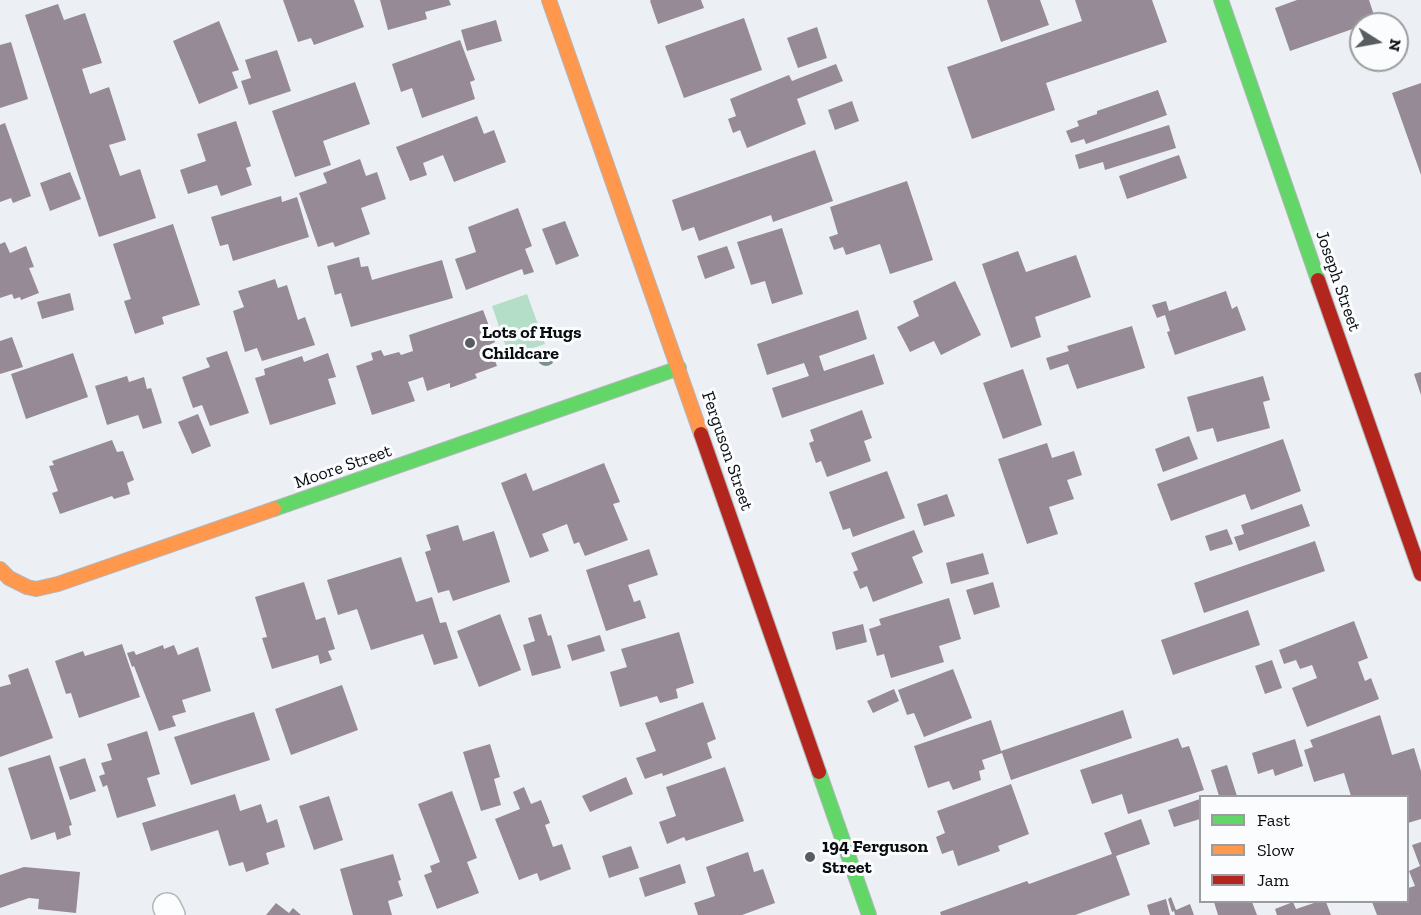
<!DOCTYPE html>
<style>
body{margin:0}
#map{position:relative;width:1421px;height:915px;overflow:hidden;background:#ecf0f5;font-family:"Zilla Slab",serif}
canvas{display:block}
.legend{position:absolute;left:1199px;top:795px;width:210px;height:108px;box-sizing:border-box;background:#fbfcfe;border:2px solid #9b9c9f;margin:0;padding:8px 10px;list-style:none;font-size:18px;color:#0a0d10}
.legend li{display:flex;align-items:center;gap:12px;height:30px}
.legend b{width:30px;border:2px solid #9b9c9f}
.north{position:absolute;left:1349px;top:12px;width:60px;height:60px;box-sizing:border-box;background:#fbfcfe;border:2px solid #9b9c9f;border-radius:50%;rotate:101deg;font-size:16px;font-weight:700;line-height:24px;text-align:center;color:#0a0d10}
.north::after{content:'';display:block;margin:auto;width:21px;height:27px;background:#595c60;clip-path:polygon(50% 0,100% 100%,50% 72%,0 100%)}
</style>
<div id="map">
<canvas width="1421" height="915"></canvas>
<ul class="legend">
<li><b style="height:8px;background:#63d668"></b>Fast</li>
<li><b style="height:8px;background:#ff974d"></b>Slow</li>
<li><b style="height:8px;background:#b3261e"></b>Jam</li>
</ul>
<div class="north">N</div>
</div>
<script>
const c = document.querySelector('canvas').getContext('2d');
c.lineJoin = 'round';
function fill(path, color) { c.fillStyle = color; c.fill(path, 'evenodd'); }
const poly = rows => new Path2D(rows.map(r => 'M' + r).join(''));
function strokePath(path, color, width, dash) { c.strokeStyle = color; c.lineWidth = width; c.lineCap = dash ? 'butt' : 'round'; c.setLineDash(dash || []); c.stroke(path); }
function write(font, color, halo, rows, align = 'center') {
  c.font = font + ' "Zilla Slab",serif'; c.lineWidth = 6; c.setLineDash([]); c.textBaseline = 'middle'; c.strokeStyle = halo; c.fillStyle = color; for (const [text, x, y, turn = 0] of rows) {
    c.save(); c.translate(x, y); c.rotate((+turn || 0) * Math.PI / 180); c.textAlign = isNaN(turn) ? turn : align; if (halo) c.strokeText(text, 0, 0); c.fillText(text, 0, 0); c.restore();
  }
}
fill(poly([
 [527,294,545,344,509,356,492,306]
]), '#b4dec8');
fill(poly([
 [283,0,354,0,364,27,314,45,311,38,298,42],
 [380,0,449,0,451,5,425,12,427,19,388,30],
 [651,0,701,0,704,8,658,24,650,1],
 [987,0,1040,0,1049,25,1001,42],
 [1075,0,1152,0,1167,42,1046,83,1055,110,972,139,947,67,1082,21],
 [1297,0,1369,0,1376,21,1368,24,1361,24,1361,26,1290,51,1275,8],
 [58,4,64,20,85,13,102,63,82,69,90,94,109,87,126,140,109,145,120,176,140,169,156,218,99,237,25,15],
 [744,18,762,70,684,98,665,46],
 [496,20,502,41,467,51,461,30],
 [219,21,239,70,232,72,238,88,199,104,173,41],
 [817,27,827,58,798,68,787,38],
 [460,40,475,80,470,82,475,99,422,118,412,88,401,92,392,64],
 [11,42,28,99,0,108,0,45],
 [277,50,291,91,249,105,241,81,251,78,245,60],
 [836,64,843,81,797,99,806,124,747,148,740,130,733,133,728,119,736,116,730,99,789,75,792,81],
 [355,82,370,124,323,141,331,165,295,177,272,111],
 [1421,83,1421,175,1392,93],
 [1158,90,1167,115,1086,144,1084,139,1071,143,1066,131,1079,126,1077,121,1097,114,1097,111],
 [852,101,859,121,835,130,828,110],
 [477,116,484,134,494,130,506,162,454,182,443,155,423,163,427,175,410,181,396,147],
 [236,121,251,166,246,168,252,185,221,196,217,185,188,194,180,170,206,161,197,134],
 [5,123,31,196,13,203,11,198,0,202,0,125],
 [1169,125,1176,148,1105,170,1103,162,1079,169,1075,155],
 [815,150,833,201,773,222,771,215,699,241,694,227,682,231,672,200],
 [1179,155,1187,178,1127,199,1119,176],
 [360,159,366,176,377,172,386,199,361,208,370,234,335,247,333,242,318,247,299,193,327,183,323,173],
 [70,172,81,199,50,211,40,183],
 [907,181,933,260,890,274,880,244,846,255,843,247,834,250,829,237,838,234,830,207],
 [281,196,282,202,297,197,309,237,233,261,228,244,220,246,211,217],
 [518,208,532,246,525,249,534,272,524,275,522,269,466,290,455,259,476,252,468,227],
 [565,221,579,256,556,265,542,229],
 [173,224,200,305,162,317,164,324,135,334,124,301,131,299,113,244],
 [782,228,803,294,772,304,765,281,751,285,737,242],
 [5,242,10,253,26,246,34,267,29,268,39,293,21,300,20,297,14,299,12,294,0,298,0,244],
 [727,246,735,268,705,279,697,256],
 [1018,251,1026,272,1076,255,1091,297,1035,317,1041,337,1011,348,982,264],
 [359,257,361,267,368,266,372,280,442,260,453,298,351,327,341,293,335,295,327,266],
 [275,279,278,288,287,285,298,320,305,317,315,345,262,361,257,348,245,352,233,311,244,307,238,291],
 [955,281,981,335,941,355,934,341,910,352,897,327,919,316,913,301],
 [1226,291,1232,309,1237,306,1246,330,1175,355,1167,332,1170,331,1165,315,1157,318,1152,305,1166,301,1169,311],
 [70,293,74,310,42,319,37,302],
 [483,310,495,342,489,345,497,366,475,374,477,378,450,388,450,383,427,391,423,377,408,382,415,401,372,415,356,366,373,360,371,353,381,350,384,356,399,352,401,355,413,351,409,335],
 [858,310,867,339,819,356,824,371,874,354,884,384,782,418,772,388,809,376,804,363,767,375,757,344],
 [1132,326,1145,368,1077,389,1068,364,1050,370,1046,358,1069,351,1067,346],
 [12,337,23,367,0,374,0,341],
 [227,351,249,413,210,426,202,405,193,408,182,377,210,367,206,358],
 [73,353,88,397,26,419,11,374],
 [328,353,336,377,328,379,336,404,270,425,255,378,265,375,264,369,302,356,304,362],
 [1023,369,1042,425,1003,439,983,383],
 [1421,372,1421,395,1414,374],
 [127,376,129,382,144,377,147,389,151,388,162,423,143,429,138,415,107,425,95,386],
 [1263,376,1270,400,1263,402,1270,428,1217,442,1213,428,1197,432,1187,397],
 [862,410,872,438,864,441,871,461,827,477,821,461,816,463,809,443,814,441,810,430],
 [198,414,211,446,192,454,178,422],
 [1189,436,1198,459,1163,472,1155,449],
 [1283,439,1301,491,1251,510,1245,494,1171,521,1157,484],
 [112,440,117,452,123,451,134,480,127,483,130,494,114,499,112,496,60,514,52,493,58,491,49,466,54,465,52,461],
 [1047,443,1052,458,1074,451,1082,475,1067,480,1074,499,1049,507,1058,534,1027,544,998,459],
 [604,463,620,502,613,504,628,540,585,556,579,542,574,544,567,524,542,534,549,551,530,558,501,483,526,473,533,491],
 [887,471,905,518,853,537,850,528,843,530,829,492],
 [947,494,955,516,924,526,917,504],
 [1302,504,1310,526,1239,551,1234,537,1244,534,1241,525],
 [458,525,463,541,494,531,510,582,453,601,449,590,438,593,425,552,431,550,426,535],
 [1227,529,1233,544,1210,551,1205,536],
 [914,530,923,552,912,557,923,583,873,602,867,586,860,589,853,572,858,570,851,553],
 [1315,541,1325,571,1204,613,1194,583],
 [649,549,658,575,628,585,634,602,640,600,646,618,606,631,586,570],
 [983,553,989,574,951,584,946,563],
 [401,557,416,602,432,597,440,623,446,622,458,658,434,665,423,634,371,650,357,609,338,615,327,580],
 [304,582,316,620,325,617,335,649,328,651,332,660,320,664,318,655,272,669,262,638,267,637,255,597],
 [993,582,1000,607,974,615,966,590],
 [949,598,961,639,939,646,944,662,891,678,884,654,877,656,869,629,881,625,879,619],
 [1248,610,1260,645,1173,675,1161,640],
 [500,614,521,670,479,687,457,631],
 [541,614,548,636,551,635,561,668,532,676,523,645,535,641,528,618],
 [1354,621,1368,658,1358,662,1365,681,1371,678,1379,699,1307,727,1292,688,1317,678,1312,665,1300,669,1296,660,1284,664,1279,650],
 [863,624,867,642,836,650,832,632],
 [679,632,694,683,676,689,678,698,660,703,657,696,620,707,610,672,627,667,621,649],
 [600,635,605,651,572,661,567,645],
 [122,644,140,697,79,718,71,693,66,694,55,661,83,651,85,656],
 [163,645,164,649,174,645,178,655,198,647,211,691,182,700,186,712,172,716,176,726,159,731,134,666,132,667,127,653,134,651,136,655],
 [1272,660,1282,688,1265,694,1255,666],
 [28,668,53,738,0,757,0,687,11,684,8,675],
 [953,669,972,718,924,737,914,713,907,715,898,690],
 [342,685,358,730,291,755,275,709],
 [894,689,899,701,873,713,867,701],
 [703,702,716,739,707,743,712,758,663,776,662,773,645,779,636,758,656,751,645,723],
 [1123,710,1132,738,1011,780,1002,753,982,760,985,769,979,771,981,780,953,790,949,781,928,788,914,746,991,720,1001,751],
 [254,712,270,760,191,785,174,737],
 [1380,715,1392,755,1414,748,1421,771,1421,819,1408,823,1408,796,1351,796,1344,773,1314,782,1304,750,1313,747,1310,740],
 [147,731,160,774,147,778,156,806,117,818,107,785,103,787,99,776,105,774,101,763,112,760,107,744],
 [1178,738,1182,748,1189,746,1204,790,1128,814,1122,794,1092,804,1080,770],
 [1295,739,1303,766,1275,776,1273,769,1258,774,1252,753],
 [490,744,500,777,494,779,501,805,481,811,463,752],
 [50,755,72,825,69,826,71,835,57,840,55,832,31,840,8,768],
 [85,758,96,791,70,800,59,767],
 [1227,765,1237,796,1219,796,1211,770],
 [725,767,744,821,686,841,684,837,667,844,659,822,676,816,666,787],
 [626,777,633,794,590,812,582,796],
 [1011,784,1029,834,998,846,1000,851,958,866,953,850,942,854,936,837,945,833,937,811],
 [524,787,531,804,541,800,550,823,545,825,553,847,562,844,571,869,540,881,537,873,519,880,495,819,520,809,513,792],
 [452,791,477,858,467,862,479,893,437,909,424,875,432,872,430,866,440,862,418,804],
 [235,794,240,811,261,804,267,823,277,819,285,847,266,853,269,864,246,872,243,862,229,866,218,830,151,851,142,823],
 [329,796,343,840,314,850,299,806],
 [1200,799,1200,819,1174,827,1168,810],
 [1141,819,1150,844,1116,856,1130,895,1075,915,941,915,940,912,1027,881,1029,884,1112,854,1104,833],
 [1421,842,1421,915,1377,915,1372,902,1408,902,1408,888,1415,886,1409,871,1420,866,1412,845],
 [631,846,639,868,609,878,602,856],
 [748,852,754,872,763,869,775,903,742,915,698,915,694,903,715,896,706,867],
 [393,854,401,880,398,881,403,896,388,901,392,915,353,915,340,869],
 [680,864,686,883,645,897,639,878],
 [24,867,80,872,76,913,38,909,39,899,29,898,0,908,0,875],
 [1171,897,1176,910,1190,904,1194,915,1175,915,1174,911,1172,912,1168,899],
 [1166,899,1170,915,1150,915,1147,905],
 [1214,902,1252,902,1257,915,1218,915],
 [1293,902,1296,909,1317,902,1326,902,1331,915,1277,915,1275,909],
 [276,903,289,913,293,908,301,915,266,915]
]), '#958a96');
const street = poly([
 [167,907,171,915]
]);
const fast = poly([
 [1221,0,1318,280],
 [274,509,679,368],
 [819,772,869,915]
]);
const slow = poly([
 [549,0,701,434],
 [0,569,9,578,27,587,36,589,58,584,274,509]
]);
const jam = poly([
 [1318,280,1421,574],
 [701,434,819,772]
]);
strokePath(street, '#b3b6ba', 30);
strokePath(fast, '#b3b6ba', 16);
strokePath(slow, '#b3b6ba', 16);
strokePath(jam, '#b3b6ba', 16);
strokePath(street, '#fcfdfe', 27);
strokePath(fast, '#63d668', 14);
strokePath(slow, '#ff974d', 14);
strokePath(jam, '#b3261e', 14);
c.fillStyle = '#7a9086';
for (const [x, y] of [
 [546,357]
]) { c.beginPath(); c.arc(x, y, 9, 0, 2 * Math.PI); c.fill(); }
for (const [x, y, r, color] of [
 [470,343,6,"#595c60"],
 [810,857,6,"#595c60"]
]) { const dot = new Path2D(); dot.arc(x, y, r, 0, 2 * Math.PI); c.fillStyle = color; c.fill(dot); strokePath(dot, '#fbfcfe', 2); }
write('18px', '#0a0d10', '#fbfcfe', [
 ["Joseph Street",1338,281,71],
 ["Ferguson Street",727,451,71],
 ["Moore Street",343,467,-19]
]);
write('bold 18px', '#0a0d10', '#fbfcfe', [
 ["Lots of Hugs",482,333],
 ["Childcare",482,354],
 ["194 Ferguson",822,847],
 ["Street",822,868]
], 'left');
</script>
